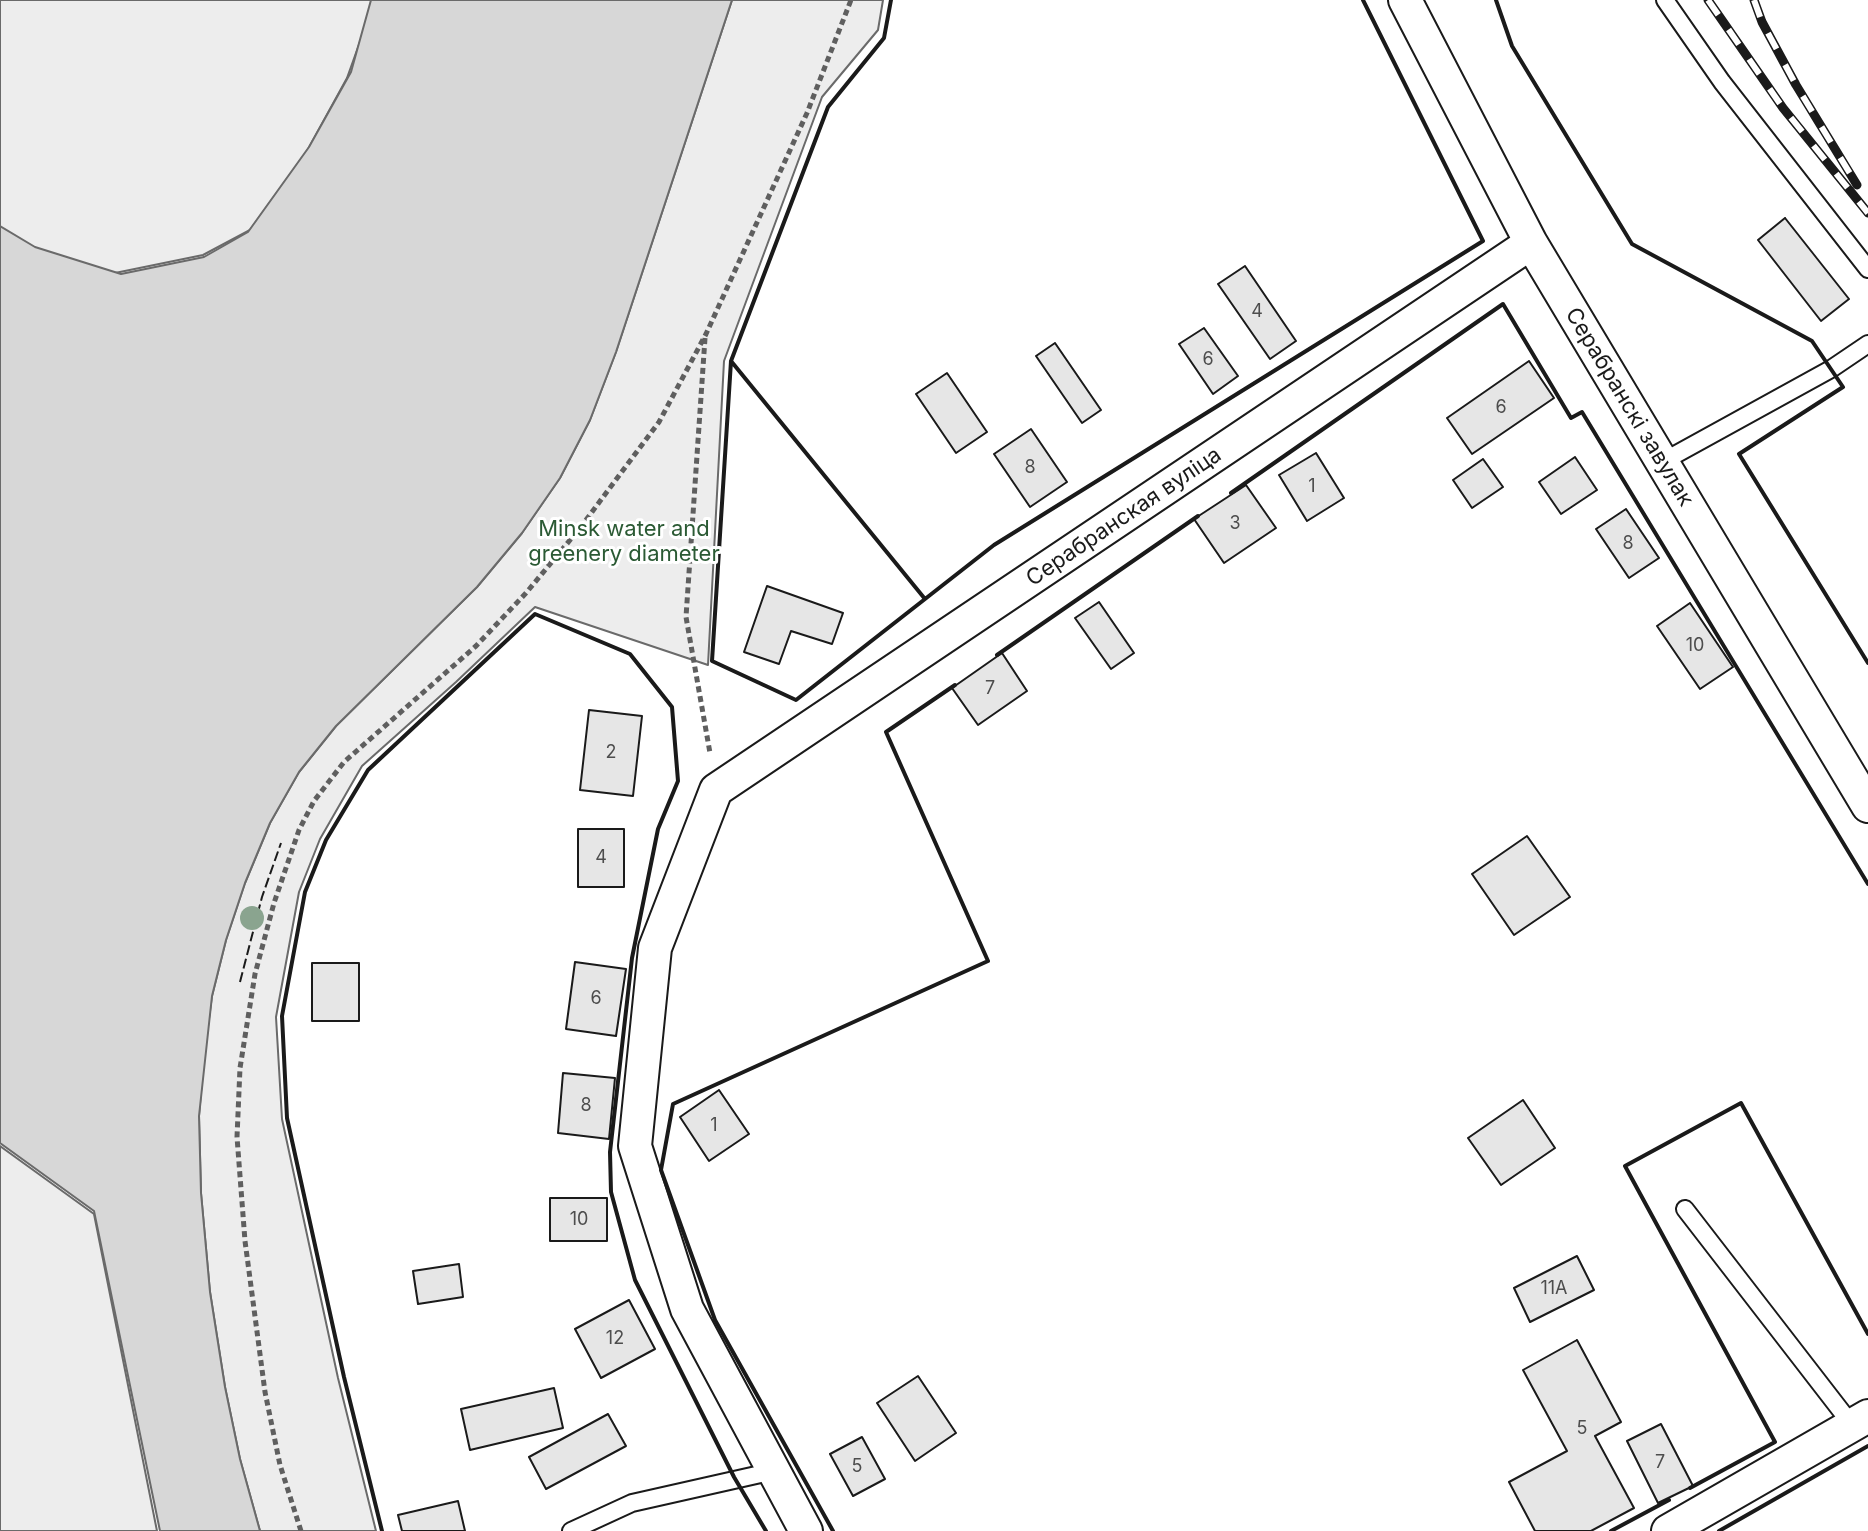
<!DOCTYPE html>
<meta charset="utf-8">
<style>
body{margin:0}
canvas{display:block;background:#fff}
</style>
<canvas width="1868" height="1531"></canvas>
<script>
const c = document.querySelector('canvas').getContext('2d');
c.lineJoin = 'round';
function fill(path, color) { c.fillStyle = color; c.fill(path, 'evenodd'); }
const poly = rows => new Path2D(rows.map(r => 'M' + r).join(''));
function strokePath(path, color, width, dash) { c.strokeStyle = color; c.lineWidth = width; c.lineCap = dash ? 'butt' : 'round'; c.setLineDash(dash || []); c.stroke(path); }
function write(font, color, halo, rows, align = 'center') {
  c.font = font + ' Inter,sans-serif'; c.lineWidth = 6; c.setLineDash([]); c.textBaseline = 'middle'; c.strokeStyle = halo; c.fillStyle = color; for (const [text, x, y, turn = 0] of rows) {
    c.save(); c.translate(x, y); c.rotate((+turn || 0) * Math.PI / 180); c.textAlign = isNaN(turn) ? turn : align; if (halo) c.strokeText(text, 0, 0); c.fillText(text, 0, 0); c.restore();
  }
}
const built = poly([
 [0,0,375,0,347,78,307,151,250,230,203,255,115,273,0,243,0,0],
 [732,0,883,0,878,30,822,97,724,361,708,665,535,607,456,682,362,766,320,839,299,892,276,1017,282,1119,338,1378,376,1531,260,1531,240,1459,225,1387,210,1292,201,1193,199,1116,204,1056,212,996,226,940,245,883,270,823,299,772,336,726,477,587,522,533,560,478,590,420,616,352,732,0],
 [0,1146,94,1214,157,1531,0,1531,0,1146]
]);
fill(built, '#ededed');
strokePath(built, '#6a6a6a', 2);
const water = poly([
 [371,0,732,0,616,352,590,420,560,478,522,533,477,587,336,726,299,772,270,823,245,883,226,940,212,996,199,1116,201,1193,210,1292,225,1387,240,1459,260,1531,160,1531,94,1211,0,1143,0,226,35,247,121,274,204,257,248,232,309,147,351,72,371,0]
]);
fill(water, '#d7d7d7');
strokePath(water, '#6a6a6a', 2);
const building = poly([
 [1785,218,1849,299,1821,321,1758,240,1785,218],
 [1245,266,1296,341,1270,359,1218,284,1245,266],
 [1204,328,1238,376,1213,394,1179,344,1204,328],
 [1055,343,1101,410,1082,423,1036,356,1055,343],
 [1529,361,1554,398,1472,454,1447,418,1529,361],
 [947,373,987,432,956,453,916,394,947,373],
 [1031,429,1067,482,1030,507,994,454,1031,429],
 [1316,453,1344,498,1307,521,1279,475,1316,453],
 [1575,457,1597,490,1561,514,1539,482,1575,457],
 [1483,459,1503,487,1472,508,1453,480,1483,459],
 [1246,485,1276,528,1224,563,1194,519,1246,485],
 [1626,509,1659,558,1629,578,1596,529,1626,509],
 [767,586,843,613,832,644,791,631,779,664,744,652,767,586],
 [1099,602,1134,653,1111,669,1075,618,1099,602],
 [1690,603,1733,667,1700,689,1657,626,1690,603],
 [1002,653,1027,691,978,725,952,688,1002,653],
 [589,710,642,716,633,796,580,790,589,710],
 [578,829,624,829,624,887,578,887,578,829],
 [1527,836,1570,897,1514,935,1472,874,1527,836],
 [575,962,626,969,616,1036,566,1029,575,962],
 [312,963,359,963,359,1021,312,1021,312,963],
 [563,1073,615,1078,609,1139,558,1133,563,1073],
 [719,1090,749,1134,709,1161,680,1117,719,1090],
 [1523,1100,1555,1148,1501,1185,1468,1138,1523,1100],
 [550,1198,607,1198,607,1241,550,1241,550,1198],
 [1577,1256,1594,1290,1530,1322,1514,1288,1577,1256],
 [459,1264,463,1297,418,1304,413,1271,459,1264],
 [629,1300,655,1349,601,1378,575,1329,629,1300],
 [1577,1340,1621,1422,1595,1436,1634,1508,1591,1531,1535,1531,1509,1482,1567,1451,1523,1370,1577,1340],
 [918,1376,956,1433,915,1461,877,1403,918,1376],
 [554,1388,563,1428,470,1450,461,1409,554,1388],
 [608,1414,626,1446,546,1489,529,1457,608,1414],
 [1661,1424,1693,1486,1658,1503,1627,1441,1661,1424],
 [862,1437,885,1479,853,1496,830,1454,862,1437],
 [458,1501,465,1531,402,1531,398,1515,458,1501]
]);
fill(building, '#e6e6e6');
strokePath(building, '#1a1a1a', 2);
const service = poly([
 [1665,0,1722,82,1868,269],
 [1662,462,1831,369,1868,344],
 [1685,1209,1852,1425],
 [571,1531,632,1503,774,1471]
]);
const minor = poly([
 [1405,0,1531,243,1868,806],
 [806,1531,687,1309,635,1146,655,948,716,790,1531,243],
 [1668,1531,1868,1416]
]);
strokePath(service, '#1a1a1a', 20);
strokePath(minor, '#1a1a1a', 36);
strokePath(poly([
 [705,338,686,617,710,753],
 [301,1531,280,1465,265,1392,245,1241,237,1137,240,1068,255,974,274,903,299,830,314,801,344,762,476,646,526,593,580,528,659,422,706,334,807,113,851,0]
]), '#5f5f5f', 5, [6, 4]);
strokePath(service, '#fff', 16);
strokePath(minor, '#fff', 32);
const rail = poly([
 [1708,0,1783,108,1868,213],
 [1754,0,1762,22,1796,85,1857,185]
]);
strokePath(rail, '#1a1a1a', 9);
strokePath(rail, '#fff', 6, [18]);
strokePath(poly([
 [240,982,262,897,281,843]
]), '#1a1a1a', 2, [10, 4]);
strokePath(poly([
 [891,0,884,38,828,107,731,361,712,661,796,700,994,545,1483,241,1363,0],
 [1496,0,1512,46,1632,244,1812,341,1843,387,1739,454,1868,663],
 [731,361,925,599],
 [1231,493,1503,304,1571,418,1582,412,1868,884],
 [997,655,1198,516],
 [1690,1488,1775,1442,1625,1166,1741,1103,1868,1334],
 [382,1531,344,1377,287,1118,282,1016,305,892,326,840,368,770,535,614,630,654,672,707,678,781,658,829,632,958,610,1152,611,1192,635,1280,734,1477,766,1531],
 [833,1531,715,1320,661,1170,673,1104,988,961,886,732,955,685],
 [1611,1531,1669,1500],
 [1719,1531,1868,1446]
]), '#1a1a1a', 4);
c.fillStyle = '#8aa48f';
for (const [x, y] of [
 [252,918]
]) { c.beginPath(); c.arc(x, y, 12, 0, 2 * Math.PI); c.fill(); }
write('18px', '#4d4d4d', null, [
 ["4",1257,312],
 ["6",1208,360],
 ["6",1501,408],
 ["8",1030,468],
 ["1",1312,487],
 ["3",1235,524],
 ["8",1628,544],
 ["10",1695,646],
 ["7",990,689],
 ["2",611,753],
 ["4",601,858],
 ["6",596,999],
 ["8",586,1106],
 ["1",714,1126],
 ["10",579,1220],
 ["11А",1554,1289],
 ["12",615,1339],
 ["5",1582,1429],
 ["7",1660,1463],
 ["5",857,1467]
]);
write('22px', '#1a1a1a', '#fff', [
 ["Серабранскі завулак",1629,407,59],
 ["Серабранская вуліца",1124,517,-34]
]);
write('22px', '#2b5a34', '#fff', [
 ["Minsk water and",624,529],
 ["greenery diameter",624,554]
]);
</script>
